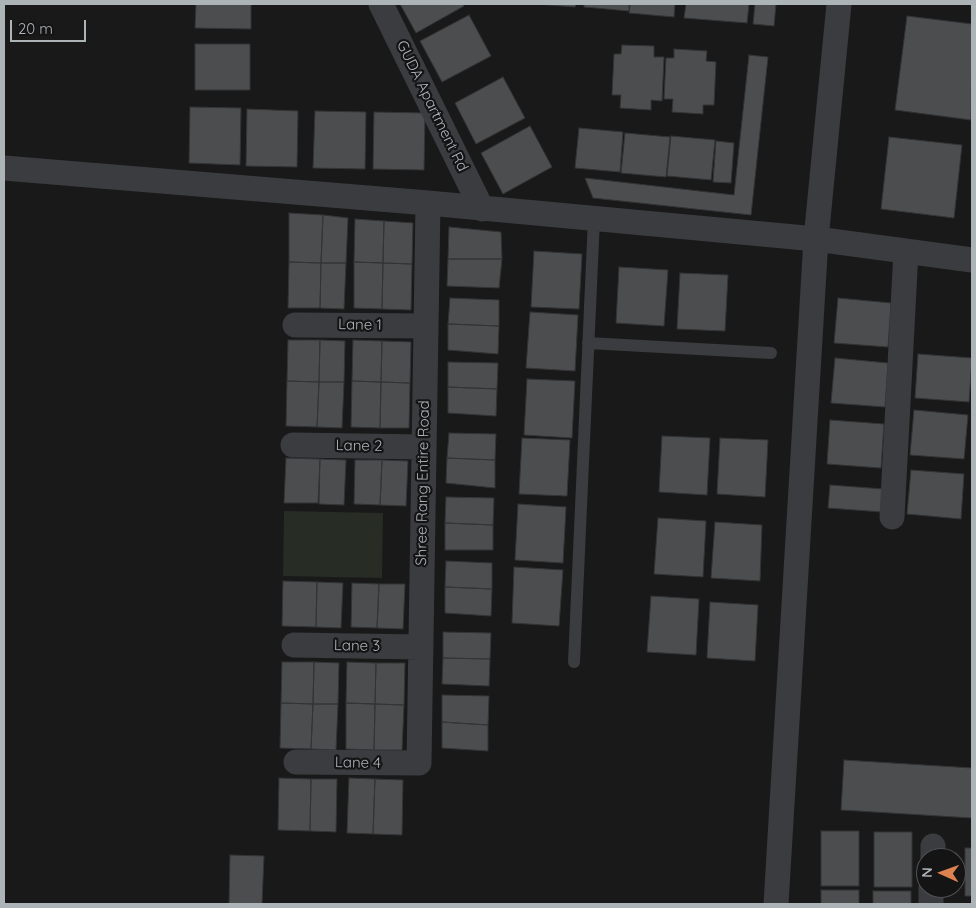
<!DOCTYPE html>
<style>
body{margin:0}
#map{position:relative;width:976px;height:908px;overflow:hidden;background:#19191a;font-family:Quicksand,sans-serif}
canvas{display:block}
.frame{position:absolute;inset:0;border:5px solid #adb4b8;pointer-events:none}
.north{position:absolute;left:916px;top:848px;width:50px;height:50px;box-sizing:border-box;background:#141415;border:1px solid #515456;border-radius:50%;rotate:272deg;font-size:14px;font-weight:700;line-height:20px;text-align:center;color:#adb4b8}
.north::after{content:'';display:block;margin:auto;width:18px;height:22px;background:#db8250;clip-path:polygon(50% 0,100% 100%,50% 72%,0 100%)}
.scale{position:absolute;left:10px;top:20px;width:76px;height:22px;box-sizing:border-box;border:2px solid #adb4b8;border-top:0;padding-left:6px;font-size:15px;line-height:18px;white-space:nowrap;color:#adb4b8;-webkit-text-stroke:4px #141415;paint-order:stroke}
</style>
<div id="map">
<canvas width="976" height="908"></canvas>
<div class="frame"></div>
<div class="north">N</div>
<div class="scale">20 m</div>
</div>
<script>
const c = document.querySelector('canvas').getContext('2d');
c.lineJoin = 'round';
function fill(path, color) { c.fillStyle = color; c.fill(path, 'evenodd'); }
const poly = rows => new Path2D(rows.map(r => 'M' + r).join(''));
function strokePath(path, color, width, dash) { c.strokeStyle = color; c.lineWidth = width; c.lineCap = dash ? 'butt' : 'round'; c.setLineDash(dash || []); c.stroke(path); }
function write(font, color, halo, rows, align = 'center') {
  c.font = font + ' Quicksand,sans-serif'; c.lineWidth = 4.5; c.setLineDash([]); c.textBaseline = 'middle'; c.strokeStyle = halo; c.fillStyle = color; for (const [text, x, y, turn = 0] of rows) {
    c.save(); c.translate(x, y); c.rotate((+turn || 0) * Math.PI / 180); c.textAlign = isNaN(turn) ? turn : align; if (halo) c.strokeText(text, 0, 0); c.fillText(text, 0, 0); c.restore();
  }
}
fill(poly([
 [284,511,383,513,382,578,283,576]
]), '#272c25');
const building = poly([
 [196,4,251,4,251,29,195,28,196,4],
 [400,4,463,4,464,6,416,33,400,4],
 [536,4,576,4,575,7,536,4],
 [584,4,629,4,629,11,584,7,584,4],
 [630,4,675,4,674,17,629,13,630,4],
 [686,4,749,4,747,23,684,18,686,4],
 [755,4,776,4,774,26,753,24,755,4],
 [469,15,491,56,442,82,420,41,469,15],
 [907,16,972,24,971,120,895,110,907,16],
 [195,44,250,44,250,90,195,90,195,44],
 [622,45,654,46,654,57,664,57,662,101,651,100,651,110,620,108,621,95,612,95,614,54,621,54,622,45],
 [674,49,707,51,706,61,716,62,714,105,703,105,703,114,672,112,673,99,664,99,666,58,674,58,674,49],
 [749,55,768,57,751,215,593,198,585,178,734,195,749,55],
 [503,77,525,118,476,144,455,103,503,77],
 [190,107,241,108,240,165,189,163,190,107],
 [247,109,298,111,297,167,246,166,247,109],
 [315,111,366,112,365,169,313,168,315,111],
 [374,112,425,113,424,170,373,169,374,112],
 [530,126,552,167,503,194,481,153,530,126],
 [579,128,623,132,620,172,575,168,579,128],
 [625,133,670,137,666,177,621,173,625,133],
 [671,136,715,140,711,180,667,176,671,136],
 [889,137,962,145,954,218,881,209,889,137],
 [716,141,734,143,731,183,713,182,716,141],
 [289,213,323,215,321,263,289,262,289,213],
 [323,215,348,218,346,263,321,263,323,215],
 [355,219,384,221,383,263,354,262,355,219],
 [384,221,413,223,412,264,383,263,384,221],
 [449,227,501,232,502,259,448,259,449,227],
 [534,251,582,254,579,309,531,307,534,251],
 [448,259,502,259,499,288,447,286,448,259],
 [289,262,321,263,320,308,288,308,289,262],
 [354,262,383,263,382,309,354,308,354,262],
 [321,263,346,263,344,309,320,308,321,263],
 [383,263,412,264,411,310,382,309,383,263],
 [619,267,668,270,664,326,616,323,619,267],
 [680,273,728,275,725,331,677,329,680,273],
 [450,298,499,300,499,326,448,324,450,298],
 [838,298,891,303,888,347,834,343,838,298],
 [530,312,578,315,575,371,526,368,530,312],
 [448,324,499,326,498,354,448,350,448,324],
 [288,340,320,340,319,382,287,381,288,340],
 [320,340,345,341,344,382,319,382,320,340],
 [353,340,382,341,381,382,352,381,353,340],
 [382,341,411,342,410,383,381,382,382,341],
 [918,354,972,358,969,402,915,398,918,354],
 [835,358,888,363,885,407,831,403,835,358],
 [448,362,498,363,497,389,448,387,448,362],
 [527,379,575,381,572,438,524,435,527,379],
 [287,381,319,382,317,427,286,426,287,381],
 [352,381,381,382,380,428,351,427,352,381],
 [319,382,344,382,342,428,317,427,319,382],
 [381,382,410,383,409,428,380,428,381,382],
 [448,387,497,389,496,416,448,413,448,387],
 [914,410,968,415,964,459,910,455,914,410],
 [830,420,884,424,881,468,827,464,830,420],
 [449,433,496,434,495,460,447,458,449,433],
 [662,436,710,438,707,495,659,492,662,436],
 [522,438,570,440,567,496,519,494,522,438],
 [720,438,768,440,765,497,717,494,720,438],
 [286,458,320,459,318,503,284,503,286,458],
 [447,458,495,460,495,488,446,483,447,458],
 [320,459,346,460,344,505,319,504,320,459],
 [355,460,382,460,380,505,354,504,355,460],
 [382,460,408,461,406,506,380,505,382,460],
 [911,470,964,474,961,519,907,514,911,470],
 [830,485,883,489,882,512,828,508,830,485],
 [446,497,494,498,493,525,445,523,446,497],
 [518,504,566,507,563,563,515,560,518,504],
 [658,518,706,521,703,577,654,574,658,518],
 [715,522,762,525,760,581,711,578,715,522],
 [445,523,493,525,493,550,445,550,445,523],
 [446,561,492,563,492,589,445,587,446,561],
 [514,567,563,570,559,626,512,623,514,567],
 [283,581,317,582,316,627,282,626,283,581],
 [317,582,343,583,341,628,316,627,317,582],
 [352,583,379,584,377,628,351,627,352,583],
 [379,584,405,584,403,629,377,628,379,584],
 [445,587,492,589,491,616,445,613,445,587],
 [651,596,699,599,696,655,647,652,651,596],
 [710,602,758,605,755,661,707,658,710,602],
 [443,632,491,633,490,659,443,658,443,632],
 [443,658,490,659,489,686,442,684,443,658],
 [282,662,314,662,313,704,281,703,282,662],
 [314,662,339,663,338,704,313,704,314,662],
 [347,662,376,663,375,704,346,703,347,662],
 [376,663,405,663,404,705,375,704,376,663],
 [442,695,489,696,488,725,442,722,442,695],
 [281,703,313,704,311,749,280,748,281,703],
 [346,703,375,704,374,750,346,749,346,703],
 [313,704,338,704,336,750,311,749,313,704],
 [375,704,404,705,402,750,374,750,375,704],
 [442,722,488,725,488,751,442,748,442,722],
 [844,760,972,768,972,818,841,810,844,760],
 [279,778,311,779,310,831,278,830,279,778],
 [349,778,375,779,373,834,347,833,349,778],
 [311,779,337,779,336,832,310,831,311,779],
 [375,779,403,780,402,835,373,834,375,779],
 [821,831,859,831,859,886,821,886,821,831],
 [874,832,912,832,912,887,874,887,874,832],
 [965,848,972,848,972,896,965,896,965,848],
 [230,855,264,856,262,904,229,904,230,855],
 [821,890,859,890,859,904,821,904,821,890],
 [873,891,911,891,911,904,873,904,873,891]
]);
fill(building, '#4b4d4f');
strokePath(building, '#333436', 1);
strokePath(poly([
 [588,343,771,353],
 [574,662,594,219]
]), '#3a3c3f', 12);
strokePath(poly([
 [381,4,482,209],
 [4,168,428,203,816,239,972,260],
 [295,325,426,326],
 [293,445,424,447],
 [892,517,906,251],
 [294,645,421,647],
 [296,762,419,763,428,203],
 [933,858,933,846],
 [776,904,816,239,839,4],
 [931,904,931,888]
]), '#3a3c3f', 25);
write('15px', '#adb4b8', '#141415', [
 ["GUDA Apartment Rd",432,106,64],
 ["Lane 1",360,325,1],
 ["Lane 2",359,446,1],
 ["Shree Rang Entire Road",423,483,-89],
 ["Lane 3",357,646,1],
 ["Lane 4",358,763,1]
]);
</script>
